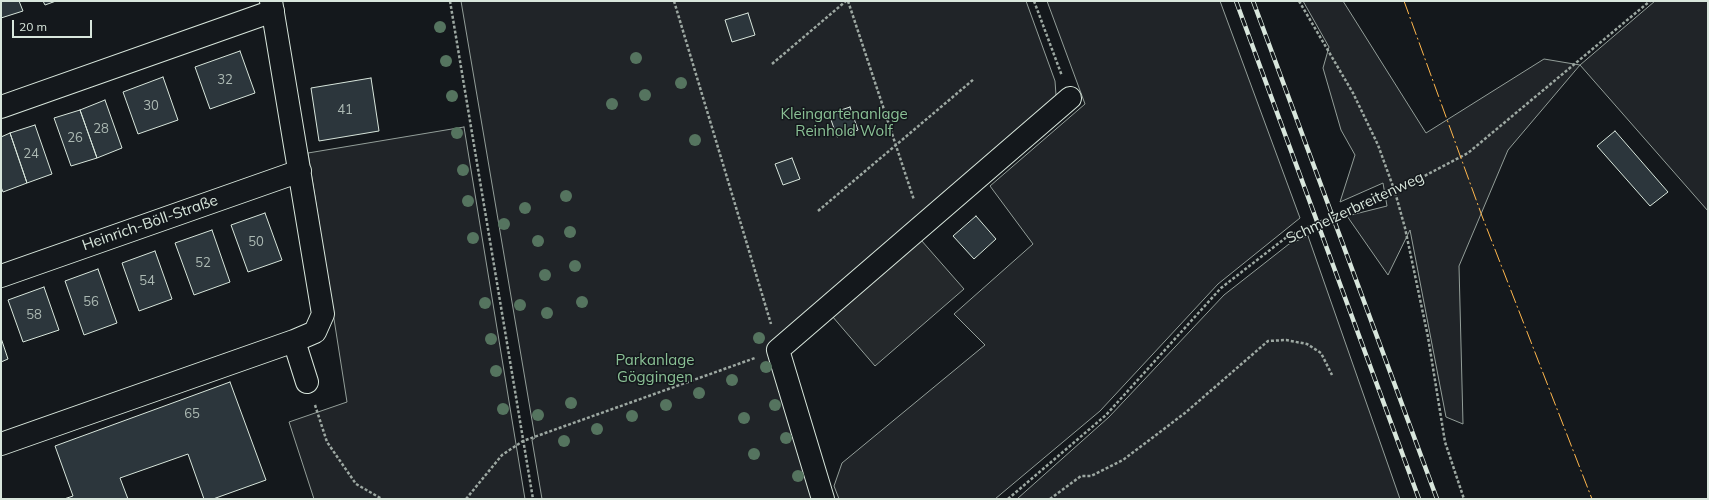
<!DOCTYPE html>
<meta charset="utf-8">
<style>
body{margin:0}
#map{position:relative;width:1709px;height:500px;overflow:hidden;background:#14181c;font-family:Mulish,sans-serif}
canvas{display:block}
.frame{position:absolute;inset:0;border:2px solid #d8e6dc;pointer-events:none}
.scale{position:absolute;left:12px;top:20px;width:80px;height:18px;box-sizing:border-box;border:2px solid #d8e6dc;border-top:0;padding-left:5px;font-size:12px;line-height:14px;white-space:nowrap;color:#d8e6dc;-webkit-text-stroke:3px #14181c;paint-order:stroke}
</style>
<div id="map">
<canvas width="1709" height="500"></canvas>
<div class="frame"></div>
<div class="scale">20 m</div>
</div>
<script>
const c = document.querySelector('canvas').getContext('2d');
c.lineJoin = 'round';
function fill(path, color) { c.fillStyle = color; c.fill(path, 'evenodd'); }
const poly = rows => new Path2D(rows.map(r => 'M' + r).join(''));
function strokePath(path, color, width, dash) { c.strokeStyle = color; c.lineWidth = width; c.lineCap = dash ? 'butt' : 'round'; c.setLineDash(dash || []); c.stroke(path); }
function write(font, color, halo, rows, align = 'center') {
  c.font = font + ' Mulish,sans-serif'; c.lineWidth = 3; c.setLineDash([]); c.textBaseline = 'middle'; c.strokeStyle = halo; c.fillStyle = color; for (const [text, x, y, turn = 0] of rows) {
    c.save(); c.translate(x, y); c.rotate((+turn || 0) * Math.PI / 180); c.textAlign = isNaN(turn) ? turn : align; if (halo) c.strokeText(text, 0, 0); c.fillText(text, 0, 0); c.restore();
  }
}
const green = poly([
 [461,1,1026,1,1055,81,1056,95,1048,109,781,333,831,499,542,499,532,440,535,438,461,1],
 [1047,1,1220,1,1300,218,1218,284,1100,411,995,499,839,499,834,486,842,463,985,345,954,314,1033,244,990,186,1085,104,1047,1],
 [1303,1,1343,1,1426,133,1544,59,1580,65,1655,1,1708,1,1708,211,1580,65,1508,150,1459,266,1463,424,1446,417,1410,230,1388,275,1347,216,1387,206,1383,183,1340,202,1355,155,1341,130,1323,68,1329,47,1303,1],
 [464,127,525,499,314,499,289,422,347,402,308,153,464,127],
 [1308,236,1400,499,1017,499,1109,417,1224,295,1289,244,1308,236]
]);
fill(green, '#202428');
strokePath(green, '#939e99', 1);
const parking = poly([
 [921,240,964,289,875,366,832,316,921,240]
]);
fill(parking, '#24282b');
strokePath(parking, '#939e99', 1);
const building = poly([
 [1,1,19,1,23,11,1,18,1,1],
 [43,1,56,1,45,5,43,1],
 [748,13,755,35,732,42,725,20,748,13],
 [240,51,255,93,210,109,195,67,240,51],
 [163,77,178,120,138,134,123,92,163,77],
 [371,78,379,131,319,141,311,88,371,78],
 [105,100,122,148,97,158,80,110,105,100],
 [850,107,858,130,837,137,829,114,850,107],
 [80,110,97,158,71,166,54,118,80,110],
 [35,125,52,174,27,183,10,133,35,125],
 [1615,131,1668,192,1650,206,1597,146,1615,131],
 [10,133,27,183,3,192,1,187,1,137,10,133],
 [792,158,800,179,783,185,775,164,792,158],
 [265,213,282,260,248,272,231,225,265,213],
 [976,216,996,239,974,259,953,236,976,216],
 [212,230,230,282,194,295,175,243,212,230],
 [155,251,172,299,139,311,122,263,155,251],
 [98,269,117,323,84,335,65,281,98,269],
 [44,287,59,330,23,342,8,300,44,287],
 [1,338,8,359,1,362,1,338],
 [230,382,266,480,213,499,204,499,188,454,120,478,128,499,64,499,73,496,55,446,230,382]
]);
fill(building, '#2c363c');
strokePath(building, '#d8e6dc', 1);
const minor = poly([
 [271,1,323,314,315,332,294,341,307,382],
 [1,107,273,11],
 [1,276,300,171],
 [1,444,294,341],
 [823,499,778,350,1070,98]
]);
strokePath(minor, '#d8e6dc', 24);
strokePath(poly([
 [450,1,533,499],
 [674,1,771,324],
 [848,1,914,200],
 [1034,1,1062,76],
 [1299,1,1353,93,1378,145,1395,192,1405,228,1428,337,1445,442,1464,499],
 [772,64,846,1],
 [818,211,974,79],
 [315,405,327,442,356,484,382,499],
 [466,499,502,455,523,441,755,358],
 [1008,499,1106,415,1221,288,1288,236,1342,212,1377,201,1468,153,1650,1],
 [1050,499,1081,476,1091,476,1123,460,1185,413,1268,341,1286,340,1307,344,1321,353,1332,375]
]), '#9da8a2', 2.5, [3, 2]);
strokePath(minor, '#14181c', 22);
const rail = poly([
 [1236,1,1419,499],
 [1253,1,1437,499]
]);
strokePath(rail, '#d8e6dc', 4.5);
strokePath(rail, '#14181c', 3, [9]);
strokePath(poly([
 [1404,1,1482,216,1592,499]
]), '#ffb74d', 1, [14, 3, 2, 3]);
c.fillStyle = '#55745f';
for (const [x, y] of [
 [440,27],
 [636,58],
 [446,61],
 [681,83],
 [645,95],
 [452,96],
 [612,104],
 [457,133],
 [695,140],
 [463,170],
 [566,196],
 [468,201],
 [525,208],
 [504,224],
 [570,232],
 [473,238],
 [538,241],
 [575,266],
 [545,275],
 [582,302],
 [485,303],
 [520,305],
 [547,313],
 [759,338],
 [491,339],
 [766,367],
 [496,371],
 [732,380],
 [699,393],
 [571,403],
 [666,405],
 [775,405],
 [503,409],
 [538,415],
 [632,416],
 [744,418],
 [597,429],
 [786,438],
 [564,441],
 [754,454],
 [798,476]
]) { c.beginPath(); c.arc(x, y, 6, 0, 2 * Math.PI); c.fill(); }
write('13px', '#adbab4', null, [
 ["32",225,80],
 ["30",151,106],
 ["41",345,110],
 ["28",101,129],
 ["26",75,138],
 ["24",31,154],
 ["50",256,242],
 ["52",203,263],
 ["54",147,281],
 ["56",91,302],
 ["58",34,315],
 ["65",192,414]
]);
write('15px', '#8ac095', '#14181c', [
 ["Kleingartenanlage",844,114],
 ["Reinhold Wolf",844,131],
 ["Parkanlage",655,360],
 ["Göggingen",655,377]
]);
write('15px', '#d8e6dc', '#14181c', [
 ["Schmelzerbreitenweg",1355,208,-25],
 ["Heinrich-Böll-Straße",150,223,-19]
]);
</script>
